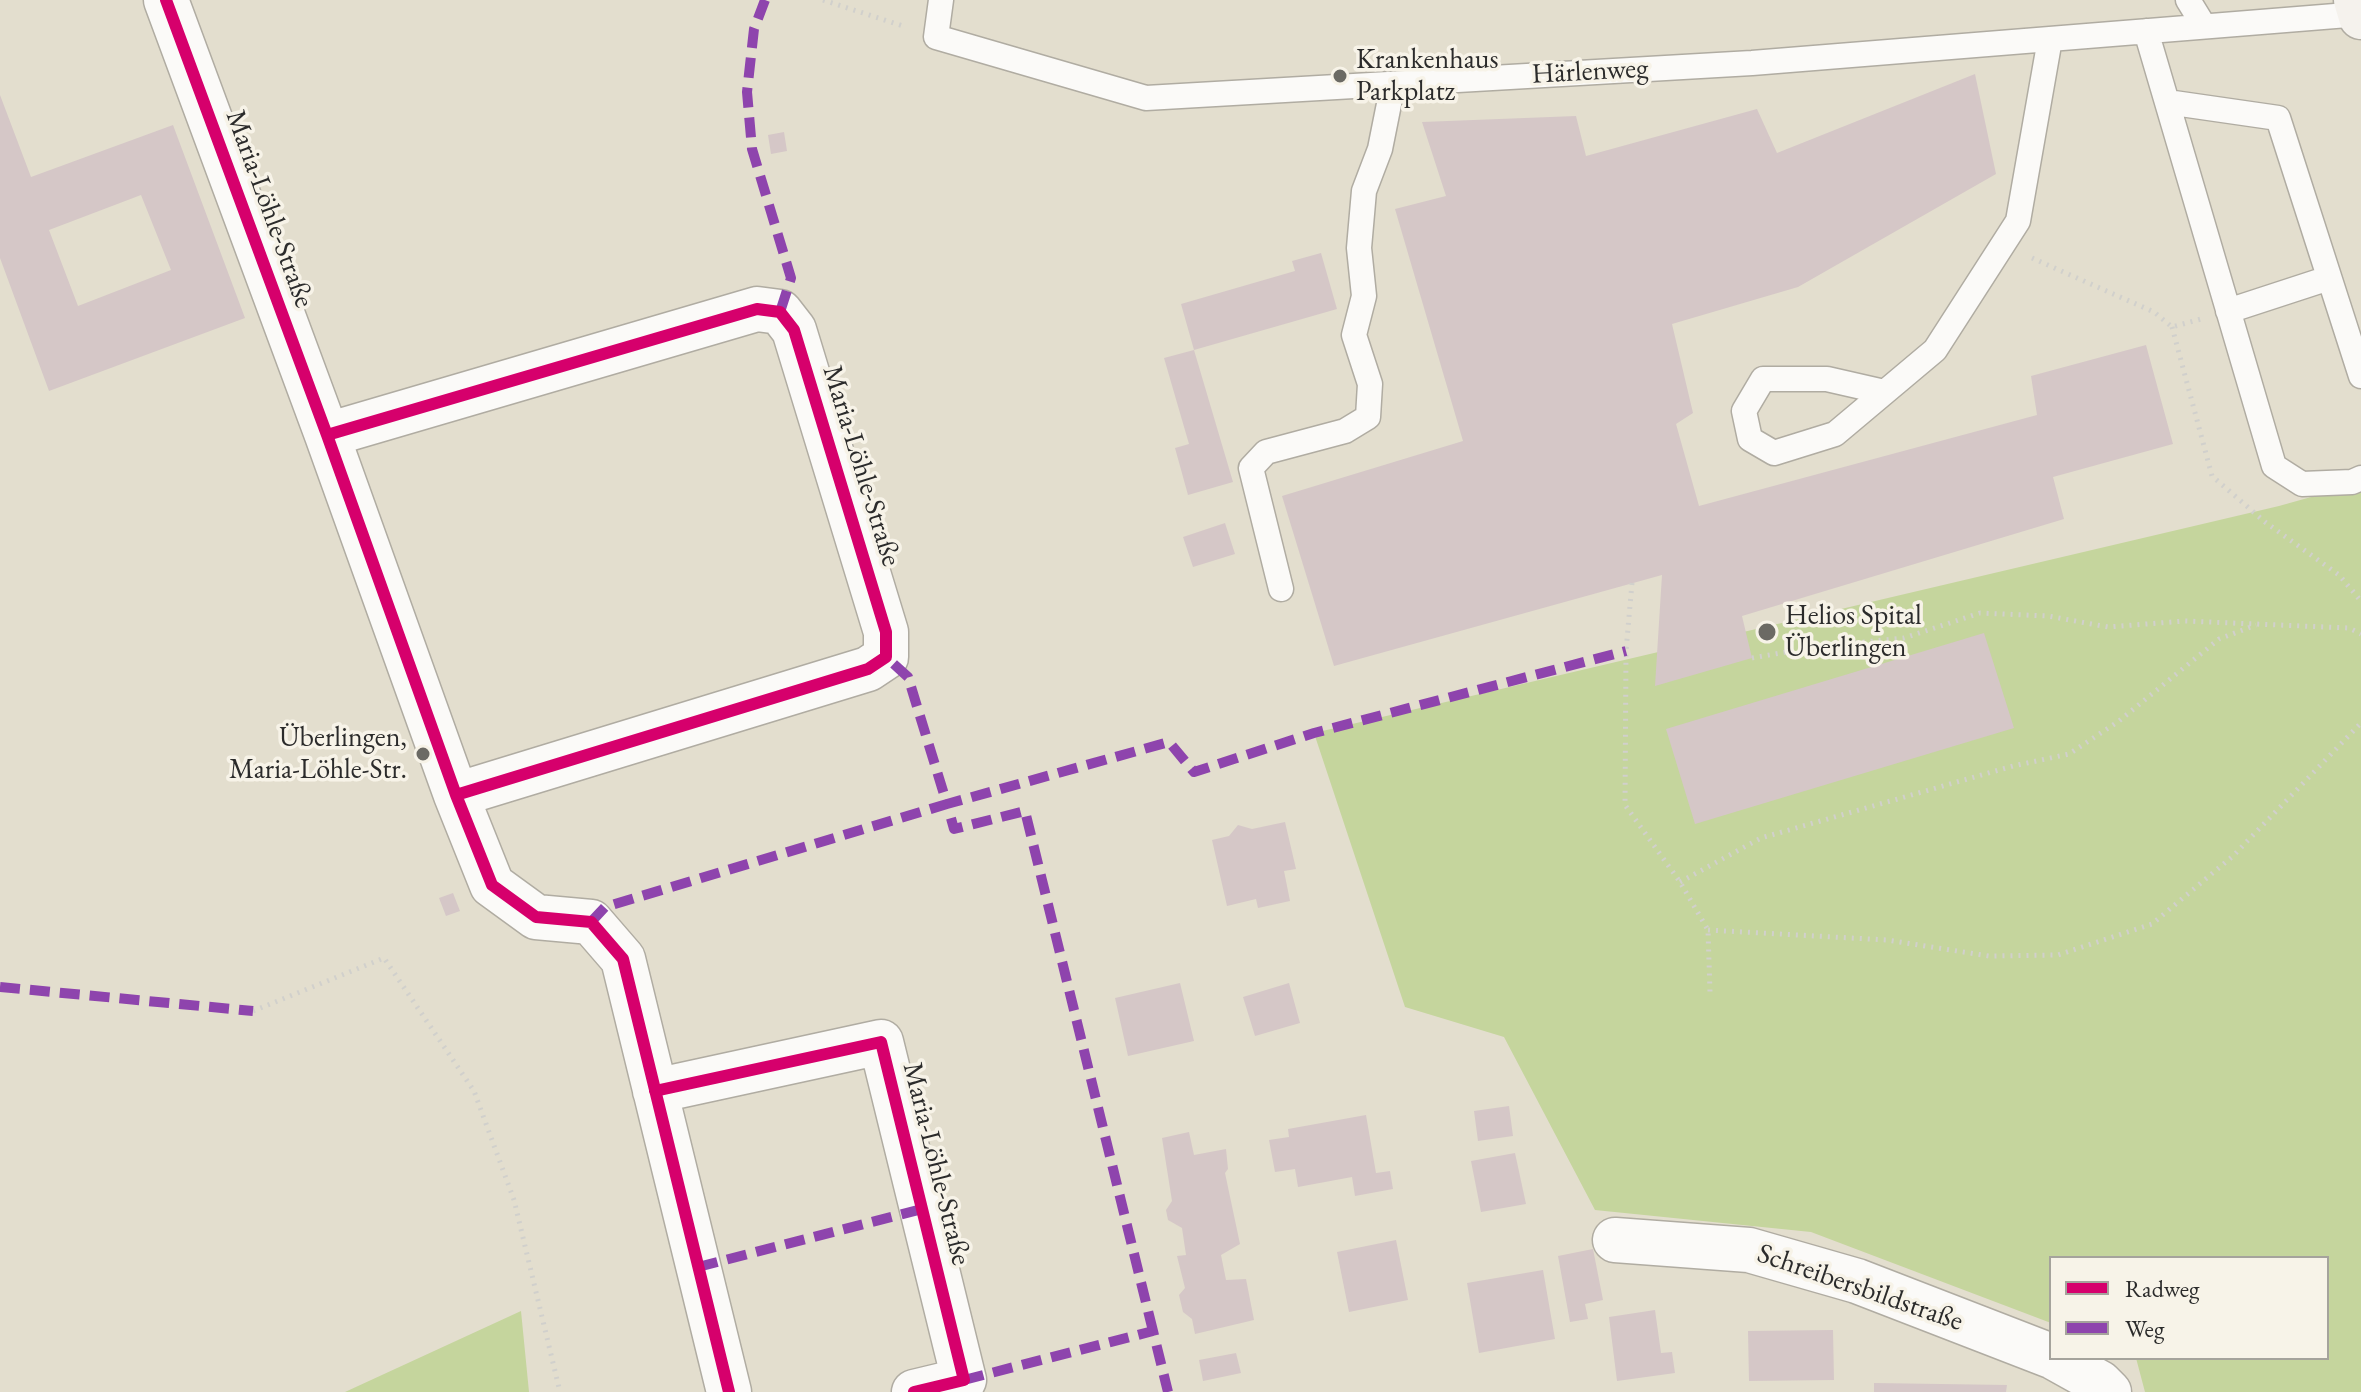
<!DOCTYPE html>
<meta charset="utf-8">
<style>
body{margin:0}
#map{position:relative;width:2361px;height:1392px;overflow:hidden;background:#e3dece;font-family:"EB Garamond",serif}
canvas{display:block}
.legend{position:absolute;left:2049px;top:1256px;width:280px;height:104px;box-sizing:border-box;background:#f7f3e8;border:2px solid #a5a39c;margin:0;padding:10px 14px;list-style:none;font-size:24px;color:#2b2b2b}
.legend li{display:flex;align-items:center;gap:16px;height:40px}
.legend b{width:40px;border:2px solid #a5a39c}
</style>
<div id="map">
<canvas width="2361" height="1392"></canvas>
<ul class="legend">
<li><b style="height:10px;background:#d6006c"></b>Radweg</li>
<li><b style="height:10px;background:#8e44ad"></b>Weg</li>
</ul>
</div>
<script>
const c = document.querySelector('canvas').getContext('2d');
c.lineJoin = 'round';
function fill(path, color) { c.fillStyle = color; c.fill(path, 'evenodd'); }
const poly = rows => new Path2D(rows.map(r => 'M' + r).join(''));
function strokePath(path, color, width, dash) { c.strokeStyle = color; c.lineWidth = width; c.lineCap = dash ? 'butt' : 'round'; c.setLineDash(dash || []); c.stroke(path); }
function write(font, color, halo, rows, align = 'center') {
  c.font = font + ' "EB Garamond",serif'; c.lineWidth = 7; c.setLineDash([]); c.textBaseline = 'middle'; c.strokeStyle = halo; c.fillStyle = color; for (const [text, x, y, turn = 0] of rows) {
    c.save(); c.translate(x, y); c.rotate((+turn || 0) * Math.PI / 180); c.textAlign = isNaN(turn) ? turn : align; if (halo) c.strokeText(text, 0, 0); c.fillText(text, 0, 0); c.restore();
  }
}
fill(poly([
 [2361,483,2361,1392,2145,1392,2136,1358,2327,1358,2327,1258,2051,1258,2051,1323,1811,1232,1595,1210,1504,1037,1405,1007,1314,733,2279,506],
 [521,1311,529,1392,345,1392]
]), '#c5d59d');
fill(poly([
 [1975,74,1996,174,1798,287,1672,324,1693,413,1676,424,1699,506,2037,415,2031,376,2146,345,2173,444,2053,477,2064,519,1742,616,1752,658,1655,686,1662,575,1334,666,1282,496,1463,441,1395,209,1446,196,1422,122,1576,116,1586,156,1757,109,1777,153],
 [0,95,31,177,173,125,245,318,49,391,0,258],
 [141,195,171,270,78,306,49,230],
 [784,132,787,151,771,154,768,135],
 [1321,253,1337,309,1194,350,1181,304,1295,271,1292,261],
 [1194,350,1233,482,1188,495,1175,448,1189,444,1164,358],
 [1225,523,1235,554,1193,567,1183,537],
 [1984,633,2014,728,1695,824,1666,729],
 [1285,822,1296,869,1284,871,1290,901,1258,908,1256,899,1227,906,1212,840,1229,836,1238,825,1252,829],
 [453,893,460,911,446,916,439,898],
 [1180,983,1194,1041,1128,1056,1115,998],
 [1289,983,1300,1023,1255,1036,1243,997],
 [1509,1106,1513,1136,1478,1141,1474,1111],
 [1366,1115,1376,1173,1390,1171,1393,1189,1355,1196,1352,1177,1298,1187,1295,1169,1275,1172,1269,1140,1289,1137,1288,1129],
 [1189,1132,1194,1155,1226,1149,1228,1169,1225,1173,1240,1244,1221,1255,1226,1280,1246,1279,1254,1320,1195,1334,1192,1319,1183,1312,1179,1295,1185,1288,1177,1256,1186,1255,1182,1228,1168,1220,1166,1210,1172,1201,1162,1138],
 [1515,1153,1526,1204,1481,1212,1471,1161],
 [1396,1240,1408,1300,1349,1312,1337,1252],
 [1593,1249,1603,1300,1585,1304,1588,1319,1570,1322,1558,1256],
 [1543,1270,1555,1339,1479,1353,1467,1283],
 [1655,1310,1661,1353,1672,1352,1675,1373,1617,1381,1609,1317],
 [1833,1330,1834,1380,1749,1381,1748,1331],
 [1236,1353,1241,1373,1203,1381,1199,1360],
 [1874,1383,2007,1385,2006,1392,1874,1392]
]), '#d5c7c7');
const lane = poly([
 [941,0,936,37,1146,98,1752,63,2360,14],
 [2188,0,2204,26],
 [2146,31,2274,466,2302,484,2352,482,2361,478],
 [2167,102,2278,118,2361,376],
 [2228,311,2329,278],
 [1884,392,1827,379,1763,379,1744,411,1750,439,1774,453,1835,434,1935,350,2018,221,2050,39],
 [1281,589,1251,468,1266,452,1345,431,1368,417,1370,384,1354,335,1364,296,1359,248,1364,191,1380,149,1393,84]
]);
const street = poly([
 [166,0,327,435,456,795,492,885,536,917,591,922,623,959,729,1392],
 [327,435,757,309,780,312,794,330,886,632,886,657,868,669,456,795],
 [655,1091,881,1042,964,1380,914,1392],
 [1615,1240,1749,1250,1857,1281,2051,1356],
 [2055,1358,2100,1383,2109,1392]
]);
const secondary = poly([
 [2356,0,2361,17]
]);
strokePath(lane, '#b0aca2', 27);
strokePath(street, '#b0aca2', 47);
strokePath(secondary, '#b0aca2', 47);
strokePath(poly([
 [823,0,906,27],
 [2032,258,2154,312,2172,327,2201,319],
 [2172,327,2212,476,2265,522,2339,575,2361,601],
 [1632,583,1626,651,1625,805,1680,882,1708,930,1710,992],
 [1752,658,1815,647,1904,638,1980,613,2048,616,2108,627,2185,621,2349,628,2361,634],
 [1680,882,1761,838,2013,766,2069,754,2119,721,2219,639,2256,625],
 [1708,930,1887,940,1989,956,2058,955,2152,924,2233,856,2361,723],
 [253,1011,384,958,474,1091,514,1200,560,1392]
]), '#d1d0cc', 5, [2, 6]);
strokePath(lane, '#fbfaf8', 24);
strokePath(street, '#fbfaf8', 44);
strokePath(secondary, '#f5f2ed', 44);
strokePath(poly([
 [765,0,754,29,747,92,752,149,791,278,780,312],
 [591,922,605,907,947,804,908,677,886,657],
 [0,987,253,1011],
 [698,1267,922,1209],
 [1153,1331,1025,811,954,829,947,804,1169,742,1194,772,1314,733,1626,651],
 [964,1380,1153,1331,1168,1392]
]), '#8e44ad', 10, [20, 10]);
strokePath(poly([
 [166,0,327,435,456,795,492,885,536,917,591,922,623,959,729,1392],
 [327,435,757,309,780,312,794,330,886,632,886,657,868,669,456,795],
 [655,1091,881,1042,964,1380,914,1392]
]), '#d6006c', 12);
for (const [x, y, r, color] of [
 [1340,76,8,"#6b6a64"],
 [1767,632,10,"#6b6a64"],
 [423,754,8,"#6b6a64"]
]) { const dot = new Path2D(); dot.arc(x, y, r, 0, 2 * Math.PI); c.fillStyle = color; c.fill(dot); strokePath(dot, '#f7f3e8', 3); }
write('28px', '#2b2b2b', '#f7f3e8', [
 ["Krankenhaus",1356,60],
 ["Parkplatz",1356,92],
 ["Helios Spital",1785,616],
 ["Überlingen",1785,648],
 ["Überlingen,",407,738,"right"],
 ["Maria-Löhle-Str.",407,770,"right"]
], 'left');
write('28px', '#2b2b2b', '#f7f3e8', [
 ["Härlenweg",1590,72,-3],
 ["Maria-Löhle-Straße",269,209,70],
 ["Maria-Löhle-Straße",861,466,73],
 ["Maria-Löhle-Straße",936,1164,76],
 ["Schreibersbildstraße",1860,1288,19]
]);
</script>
